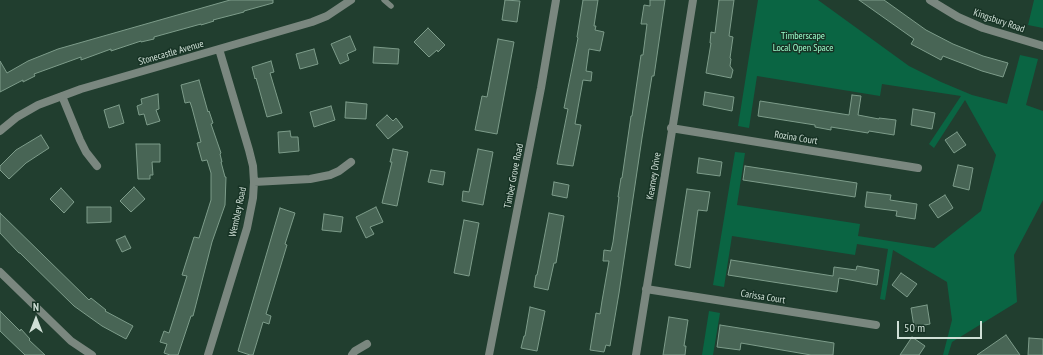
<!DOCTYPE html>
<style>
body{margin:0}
#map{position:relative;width:1043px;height:355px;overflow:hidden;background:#213e2f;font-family:"PT Sans Narrow",sans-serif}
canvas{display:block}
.north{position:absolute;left:16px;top:299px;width:40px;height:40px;-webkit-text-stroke:3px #173325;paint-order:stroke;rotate:0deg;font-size:11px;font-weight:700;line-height:16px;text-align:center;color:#d0e0d7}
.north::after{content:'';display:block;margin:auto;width:14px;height:18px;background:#d0e0d7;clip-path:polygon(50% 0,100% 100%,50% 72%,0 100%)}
.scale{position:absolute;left:897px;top:321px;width:85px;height:18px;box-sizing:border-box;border:2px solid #d0e0d7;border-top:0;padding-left:5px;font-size:12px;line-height:14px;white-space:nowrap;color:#d0e0d7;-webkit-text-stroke:3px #173325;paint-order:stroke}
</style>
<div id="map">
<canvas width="1043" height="355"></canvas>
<div class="north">N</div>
<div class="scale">50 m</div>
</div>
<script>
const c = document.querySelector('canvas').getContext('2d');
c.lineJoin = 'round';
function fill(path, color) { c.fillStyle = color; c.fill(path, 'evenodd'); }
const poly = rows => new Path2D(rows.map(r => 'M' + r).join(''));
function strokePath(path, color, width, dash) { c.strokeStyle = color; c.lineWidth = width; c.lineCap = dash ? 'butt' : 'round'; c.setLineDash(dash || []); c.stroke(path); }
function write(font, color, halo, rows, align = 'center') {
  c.font = font + ' "PT Sans Narrow",sans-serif'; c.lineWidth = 3; c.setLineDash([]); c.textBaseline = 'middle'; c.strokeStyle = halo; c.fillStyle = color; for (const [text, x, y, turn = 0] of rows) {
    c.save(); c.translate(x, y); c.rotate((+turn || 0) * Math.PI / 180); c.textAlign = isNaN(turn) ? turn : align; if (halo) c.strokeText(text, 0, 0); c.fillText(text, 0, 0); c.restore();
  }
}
fill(poly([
 [758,0,818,0,909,66,941,82,972,95,1007,104,1020,55,1038,59,1026,105,1043,111,1043,200,1014,255,1017,302,952,342,948,355,943,355,952,320,947,282,893,250,885,300,880,299,888,249,857,244,855,255,732,236,724,287,713,285,735,152,745,153,737,205,860,224,858,236,934,248,981,211,996,155,965,100,934,148,929,144,961,96,882,84,880,96,757,76,749,128,738,126],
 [1034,0,1043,0,1043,28,1028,25],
 [709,311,720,313,713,355,702,355]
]), '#0a6543');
const building = poly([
 [230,0,273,0,273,3,244,11,244,12,213,20,214,21,201,25,201,24,154,37,154,39,141,42,141,41,111,51,111,49,81,60,81,57,34,74,35,76,23,82,23,80,0,92,0,61,7,73,28,61,58,49,230,0],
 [505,0,520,1,517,22,502,20,505,0],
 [583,0,598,0,594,26,596,26,595,30,604,32,600,51,589,49,586,71,592,72,591,81,583,80,575,124,581,125,573,166,557,164,568,109,564,108,578,38,577,37,583,0],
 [650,0,665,0,654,76,652,76,642,138,619,293,610,346,606,345,604,352,590,350,596,313,600,314,602,301,609,261,603,261,604,250,611,251,613,242,619,197,618,197,621,178,622,178,631,116,632,116,641,55,643,55,647,24,641,24,644,5,650,6,650,0],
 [719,0,734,0,729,36,733,37,730,58,731,59,730,66,733,70,731,78,706,73,711,43,710,43,711,32,715,33,719,0],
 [859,0,884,0,926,30,953,44,983,56,1008,63,1003,77,982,71,943,56,941,60,911,44,914,39,859,0],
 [428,28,445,45,438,52,437,50,429,57,414,42,428,28],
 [350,36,356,50,347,54,349,60,340,64,331,44,350,36],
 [498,39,514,42,497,134,475,130,482,96,487,97,498,39],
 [374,47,399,49,398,64,373,63,374,47],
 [314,49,318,64,300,69,296,54,314,49],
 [271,61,274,72,270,73,282,113,267,117,256,78,255,79,252,67,271,61],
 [199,80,208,112,209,111,213,123,211,124,221,153,220,154,222,162,221,162,225,177,226,177,225,205,212,242,193,316,191,316,178,355,170,355,164,353,167,344,160,342,164,331,169,333,187,276,182,275,194,237,199,238,211,200,211,173,207,160,202,161,197,143,201,142,192,108,190,102,185,103,181,85,199,80],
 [705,92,734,97,732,111,703,105,705,92],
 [158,94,159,109,156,110,160,121,147,125,144,114,139,115,137,106,142,104,141,99,158,94],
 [852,95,861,96,858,115,879,119,879,118,896,120,894,135,869,131,868,133,831,127,831,130,815,127,815,125,758,116,760,101,849,115,852,95],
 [346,102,367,104,366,119,345,118,346,102],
 [119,105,124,123,109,128,104,110,119,105],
 [331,106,335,120,314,127,310,112,331,106],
 [913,109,935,113,932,129,911,125,913,109],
 [387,115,393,121,396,118,403,127,388,139,376,125,387,115],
 [290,131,291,137,298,137,299,151,279,153,278,132,290,131],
 [957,132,966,145,954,153,945,140,957,132],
 [41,135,49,148,26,163,9,179,0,170,0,166,16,150,41,135],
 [136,144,160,144,160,162,152,162,153,175,150,175,150,179,138,179,136,144],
 [393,149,408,152,397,206,382,203,392,162,390,162,393,149],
 [478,149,493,152,483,205,462,201,463,191,469,192,478,149],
 [699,158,722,162,720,176,697,173,699,158],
 [958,165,973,168,969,190,953,186,958,165],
 [745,166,857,183,855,197,743,180,745,166],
 [431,170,445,172,443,185,428,182,431,170],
 [554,182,569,185,567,198,552,195,554,182],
 [134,187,145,199,131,212,120,201,134,187],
 [61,188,74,202,64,213,50,199,61,188],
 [687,189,710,192,707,211,698,210,690,268,675,265,687,189],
 [867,192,891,195,890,200,917,204,915,219,896,216,897,211,865,207,867,192],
 [945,195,953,208,938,218,929,205,945,195],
 [87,207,111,207,111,222,87,223,87,207],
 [376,207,383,222,370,227,374,234,366,238,356,217,376,207],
 [280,208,295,213,285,244,287,245,266,314,271,316,269,324,263,322,253,355,250,355,238,351,280,208],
 [0,213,89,300,91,298,106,310,105,311,133,326,126,339,102,326,74,306,20,253,19,253,0,233,0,213],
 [549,213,564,216,556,263,554,263,548,290,534,287,536,275,537,275,549,213],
 [324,214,343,217,341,232,322,230,324,214],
 [464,220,479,223,469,276,454,273,464,220],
 [125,236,131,248,122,252,116,240,125,236],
 [731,260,833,276,834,267,856,270,857,266,879,270,877,285,839,278,837,292,728,275,731,260],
 [901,273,917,284,907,297,892,285,901,273],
 [927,305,930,324,914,327,911,308,927,305],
 [530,307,545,311,537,351,521,348,524,336,525,336,530,307],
 [0,311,20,331,21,329,30,339,29,340,45,355,25,355,0,331,0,311],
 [669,317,688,320,684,346,686,346,685,355,663,355,669,317],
 [720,325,834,343,833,355,811,355,741,343,740,350,717,347,720,325],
 [1006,335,1020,355,977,355,1006,335],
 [912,337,925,346,919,355,900,355,912,337],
 [1029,338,1043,339,1043,355,1028,355,1029,338]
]);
fill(building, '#486555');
strokePath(building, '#7d9c8a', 1);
strokePath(poly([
 [384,0,391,6]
]), '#7a877f', 5.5);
strokePath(poly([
 [930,0,958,17,983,28,1043,46],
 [62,96,80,140,86,152,97,166],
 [671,128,918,168],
 [0,131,17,117,38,105,81,89,312,22,327,16,351,0],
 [254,182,310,179,330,175,339,171,351,162],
 [0,272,71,341,92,355],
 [646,289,876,325],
 [208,355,247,228,253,198,254,182,253,166,249,150,219,49],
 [352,355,355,351,367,344],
 [489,355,541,88,556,0],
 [636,355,693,0]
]), '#7a877f', 8);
write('10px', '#d0e0d7', '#173325', [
 ["Kingsbury Road",999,21,19],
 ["Stonecastle Avenue",171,53,-16],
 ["Rozina Court",796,138,9],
 ["Timber Grove Road",514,176,-79],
 ["Kearney Drive",654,176,-81],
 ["Wembley Road",238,212,-78],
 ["Carissa Court",763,297,9]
]);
write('10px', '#9cfccb', '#173325', [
 ["Timberscape",803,36],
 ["Local Open Space",803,48]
]);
</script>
